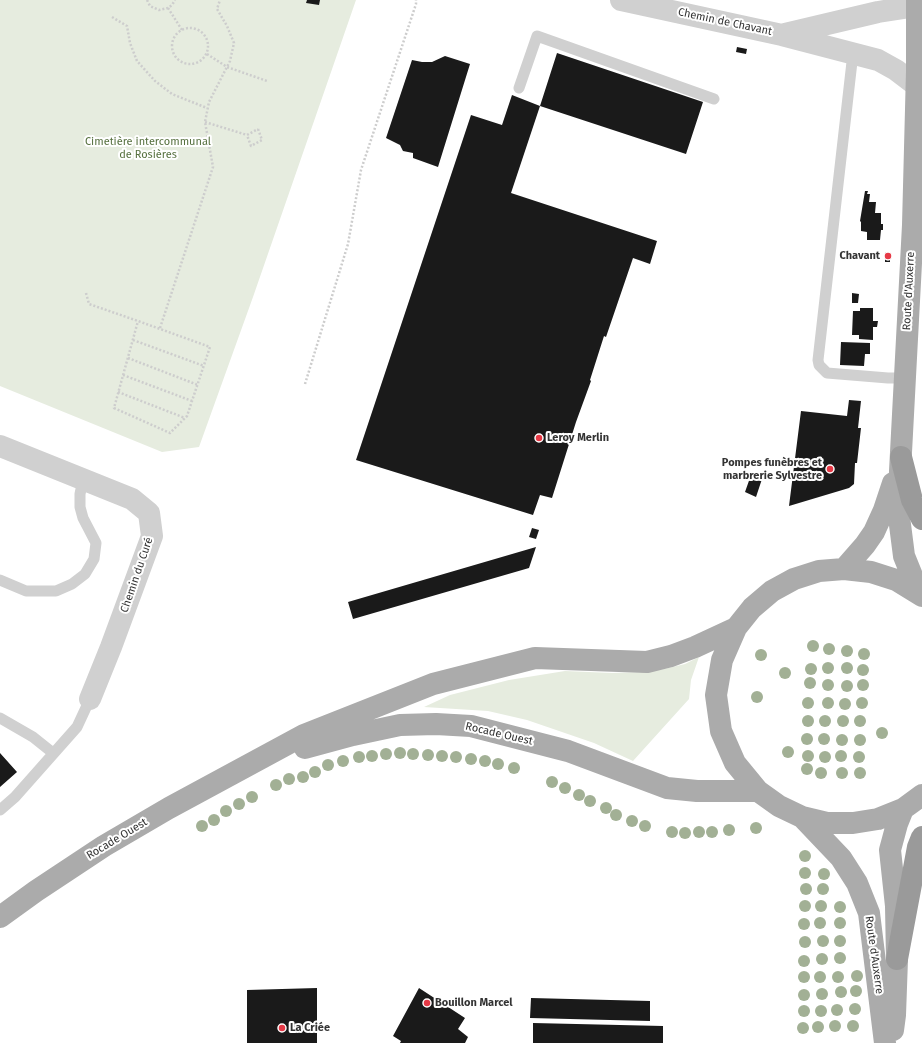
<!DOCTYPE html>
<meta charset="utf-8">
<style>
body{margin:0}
canvas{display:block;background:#fff}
</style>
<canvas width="922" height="1043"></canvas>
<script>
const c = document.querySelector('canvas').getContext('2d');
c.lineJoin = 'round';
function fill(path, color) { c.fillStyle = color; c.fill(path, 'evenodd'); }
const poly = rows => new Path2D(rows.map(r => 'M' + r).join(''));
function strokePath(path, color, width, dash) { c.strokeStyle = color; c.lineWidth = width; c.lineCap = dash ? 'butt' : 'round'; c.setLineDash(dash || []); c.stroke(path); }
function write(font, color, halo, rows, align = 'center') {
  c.font = font + ' "Fira Sans",sans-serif'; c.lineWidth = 4; c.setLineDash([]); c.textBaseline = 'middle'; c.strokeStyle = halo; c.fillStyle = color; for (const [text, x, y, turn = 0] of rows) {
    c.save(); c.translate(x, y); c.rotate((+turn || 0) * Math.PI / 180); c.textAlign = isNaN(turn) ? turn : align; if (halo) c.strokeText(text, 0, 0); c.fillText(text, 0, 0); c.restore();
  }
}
fill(poly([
 [0,0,356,0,253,297,199,447,162,452,0,386],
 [699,657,691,680,689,699,633,761,594,743,527,720,488,711,424,707,450,695,509,680,565,671,612,673,644,672,664,669,685,664]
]), '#e6ecdf');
fill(poly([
 [307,0,320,0,319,5,306,3],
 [737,47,747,49,746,54,736,52],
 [557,53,703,102,686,154,540,106,511,193,657,241,650,264,633,258,606,337,604,336,590,380,591,381,576,422,552,498,540,495,533,515,356,460,471,115,502,125,512,95,540,106],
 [445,56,470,64,438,167,413,158,413,153,403,151,400,145,386,138,412,60,422,62,432,62],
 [865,191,868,191,867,194,870,194,869,202,876,202,875,213,881,213,881,224,883,224,883,230,881,230,880,240,867,240,867,232,861,231,861,222,860,221],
 [885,252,890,253,890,262,885,262],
 [852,293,859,294,858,303,852,303],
 [860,308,873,308,873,321,878,321,877,327,873,327,873,340,859,339,859,335,852,335,853,311,860,311],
 [841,342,870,343,870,354,865,354,864,366,840,365],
 [849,400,861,401,858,428,861,428,857,463,855,463,854,484,849,488,789,506,801,411,847,416],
 [751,475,762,479,756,497,745,492],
 [532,528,539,530,536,539,529,537],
 [536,547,529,568,353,619,348,602],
 [0,753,17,772,0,787],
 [317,988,317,1043,247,1043,247,990],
 [419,988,465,1018,458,1029,468,1037,465,1043,400,1043,401,1041,393,1036],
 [531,998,650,1001,650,1021,530,1018],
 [533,1023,663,1026,663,1043,533,1043]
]), '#1a1a1a');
strokePath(poly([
 [147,0,150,6,159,10,168,8,172,5,175,0],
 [168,8,182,30],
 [112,17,127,26,130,43,137,61,155,81,172,94,207,108],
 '172 46a18 18 0 1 1 36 0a18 18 0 1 1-36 0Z',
 [207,54,227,67,267,81],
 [205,122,247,135],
 [258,129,262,140,251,146,247,135,258,129],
 [86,293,89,304,138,321,210,347,187,416,170,433,114,408,138,321],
 [160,328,213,167,205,122,209,102,230,61,234,43,227,26,217,9,220,0],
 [133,340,204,366],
 [128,358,198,385],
 [123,375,192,401],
 [305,384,348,244,361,170,416,4,416,0],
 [118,392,185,418]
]), '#cdcdcd', 2.5, [2, 2]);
strokePath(poly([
 [853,53,818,360,819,365,827,373,888,378,905,378],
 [519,88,537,36,714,99],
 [0,580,26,591,56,591,72,584,85,574,94,559,96,543,83,518,80,507,80,494,83,480],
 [0,718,33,737,53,753],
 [0,810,15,797,77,727,90,699]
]), '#d0d0d0', 11);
strokePath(poly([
 [621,0,782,35,878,60,896,70,917,86],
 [785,34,878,12,922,5],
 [0,446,132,499,149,513,152,536,111,647,90,699]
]), '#d0d0d0', 22);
strokePath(poly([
 [917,0,917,71,913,225,898,509,904,556,919,593],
 [844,569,865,545,874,532,884,510,893,483],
 [922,596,896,580,871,572,844,569,819,571,794,579,772,591,752,608,736,628,722,660,716,695,721,731,735,763,758,791,779,806,802,817,827,823,853,823,878,819,903,809,922,795],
 [305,748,353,735,400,725,436,724,471,726,568,751,667,788,697,791,758,791],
 [802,817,841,858,857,883,869,913,885,1043],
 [0,917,36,891,104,846,169,808,304,735,433,684,535,658,647,662,671,656,695,647,736,628],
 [893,1030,895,1015,897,959,896,906,890,850,897,824,903,809]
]), '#ababab', 22);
strokePath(poly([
 [901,457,912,500,922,519],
 [897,959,918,847,922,837]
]), '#9a9a9a', 22);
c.fillStyle = '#a2b095';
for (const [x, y] of [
 [813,646],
 [829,649],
 [847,651],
 [864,654],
 [761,655],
 [828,668],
 [847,668],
 [811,669],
 [863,670],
 [785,673],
 [810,683],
 [828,685],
 [863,685],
 [847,686],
 [757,697],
 [808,703],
 [828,703],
 [862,703],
 [845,704],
 [808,721],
 [825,721],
 [843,721],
 [860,721],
 [882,733],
 [807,739],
 [824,739],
 [842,740],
 [860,740],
 [788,752],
 [400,753],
 [386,754],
 [413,754],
 [428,755],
 [372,756],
 [442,756],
 [808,756],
 [841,756],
 [359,757],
 [456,757],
 [825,757],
 [859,757],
 [471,759],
 [343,761],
 [485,761],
 [498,764],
 [328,765],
 [514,768],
 [807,769],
 [315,772],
 [821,773],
 [842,773],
 [860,773],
 [303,777],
 [289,779],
 [552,782],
 [276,785],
 [565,788],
 [579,795],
 [252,797],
 [590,801],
 [239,804],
 [606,808],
 [226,811],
 [616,815],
 [214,820],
 [632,821],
 [202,826],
 [645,826],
 [756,828],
 [729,830],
 [672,832],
 [699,832],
 [712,832],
 [685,833],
 [805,856],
 [805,873],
 [824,874],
 [806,889],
 [823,889],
 [805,906],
 [821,906],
 [840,907],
 [820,923],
 [840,923],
 [804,924],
 [823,941],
 [840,941],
 [805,942],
 [840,958],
 [822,959],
 [804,961],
 [857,976],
 [804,977],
 [820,977],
 [838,977],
 [856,991],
 [841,992],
 [822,994],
 [804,995],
 [855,1009],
 [837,1010],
 [804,1011],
 [821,1011],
 [835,1026],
 [853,1026],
 [818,1027],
 [803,1028]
]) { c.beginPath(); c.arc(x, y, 6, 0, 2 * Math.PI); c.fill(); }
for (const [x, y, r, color] of [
 [888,256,4,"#e63946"],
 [539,438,4,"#e63946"],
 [830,469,4,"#e63946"],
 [427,1003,4,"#e63946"],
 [282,1028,4,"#e63946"]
]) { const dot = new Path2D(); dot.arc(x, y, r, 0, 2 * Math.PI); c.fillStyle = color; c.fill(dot); strokePath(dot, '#fff', 1.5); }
write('11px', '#333', '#fff', [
 ["Chemin de Chavant",725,22,12],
 ["Route d'Auxerre",909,291,-87],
 ["Chemin du Curé",137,575,-71],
 ["Rocade Ouest",499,734,13],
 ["Rocade Ouest",117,839,-31],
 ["Route d'Auxerre",874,955,82]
]);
write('11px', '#56703f', '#fff', [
 ["Cimetière intercommunal",148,142],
 ["de Rosières",148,155]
]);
write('bold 11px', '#333', '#fff', [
 ["Chavant",880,256,"right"],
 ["Leroy Merlin",547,438],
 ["Pompes funèbres et",822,463,"right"],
 ["marbrerie Sylvestre",822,476,"right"],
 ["Bouillon Marcel",435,1003],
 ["La Criée",290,1028]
], 'left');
</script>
